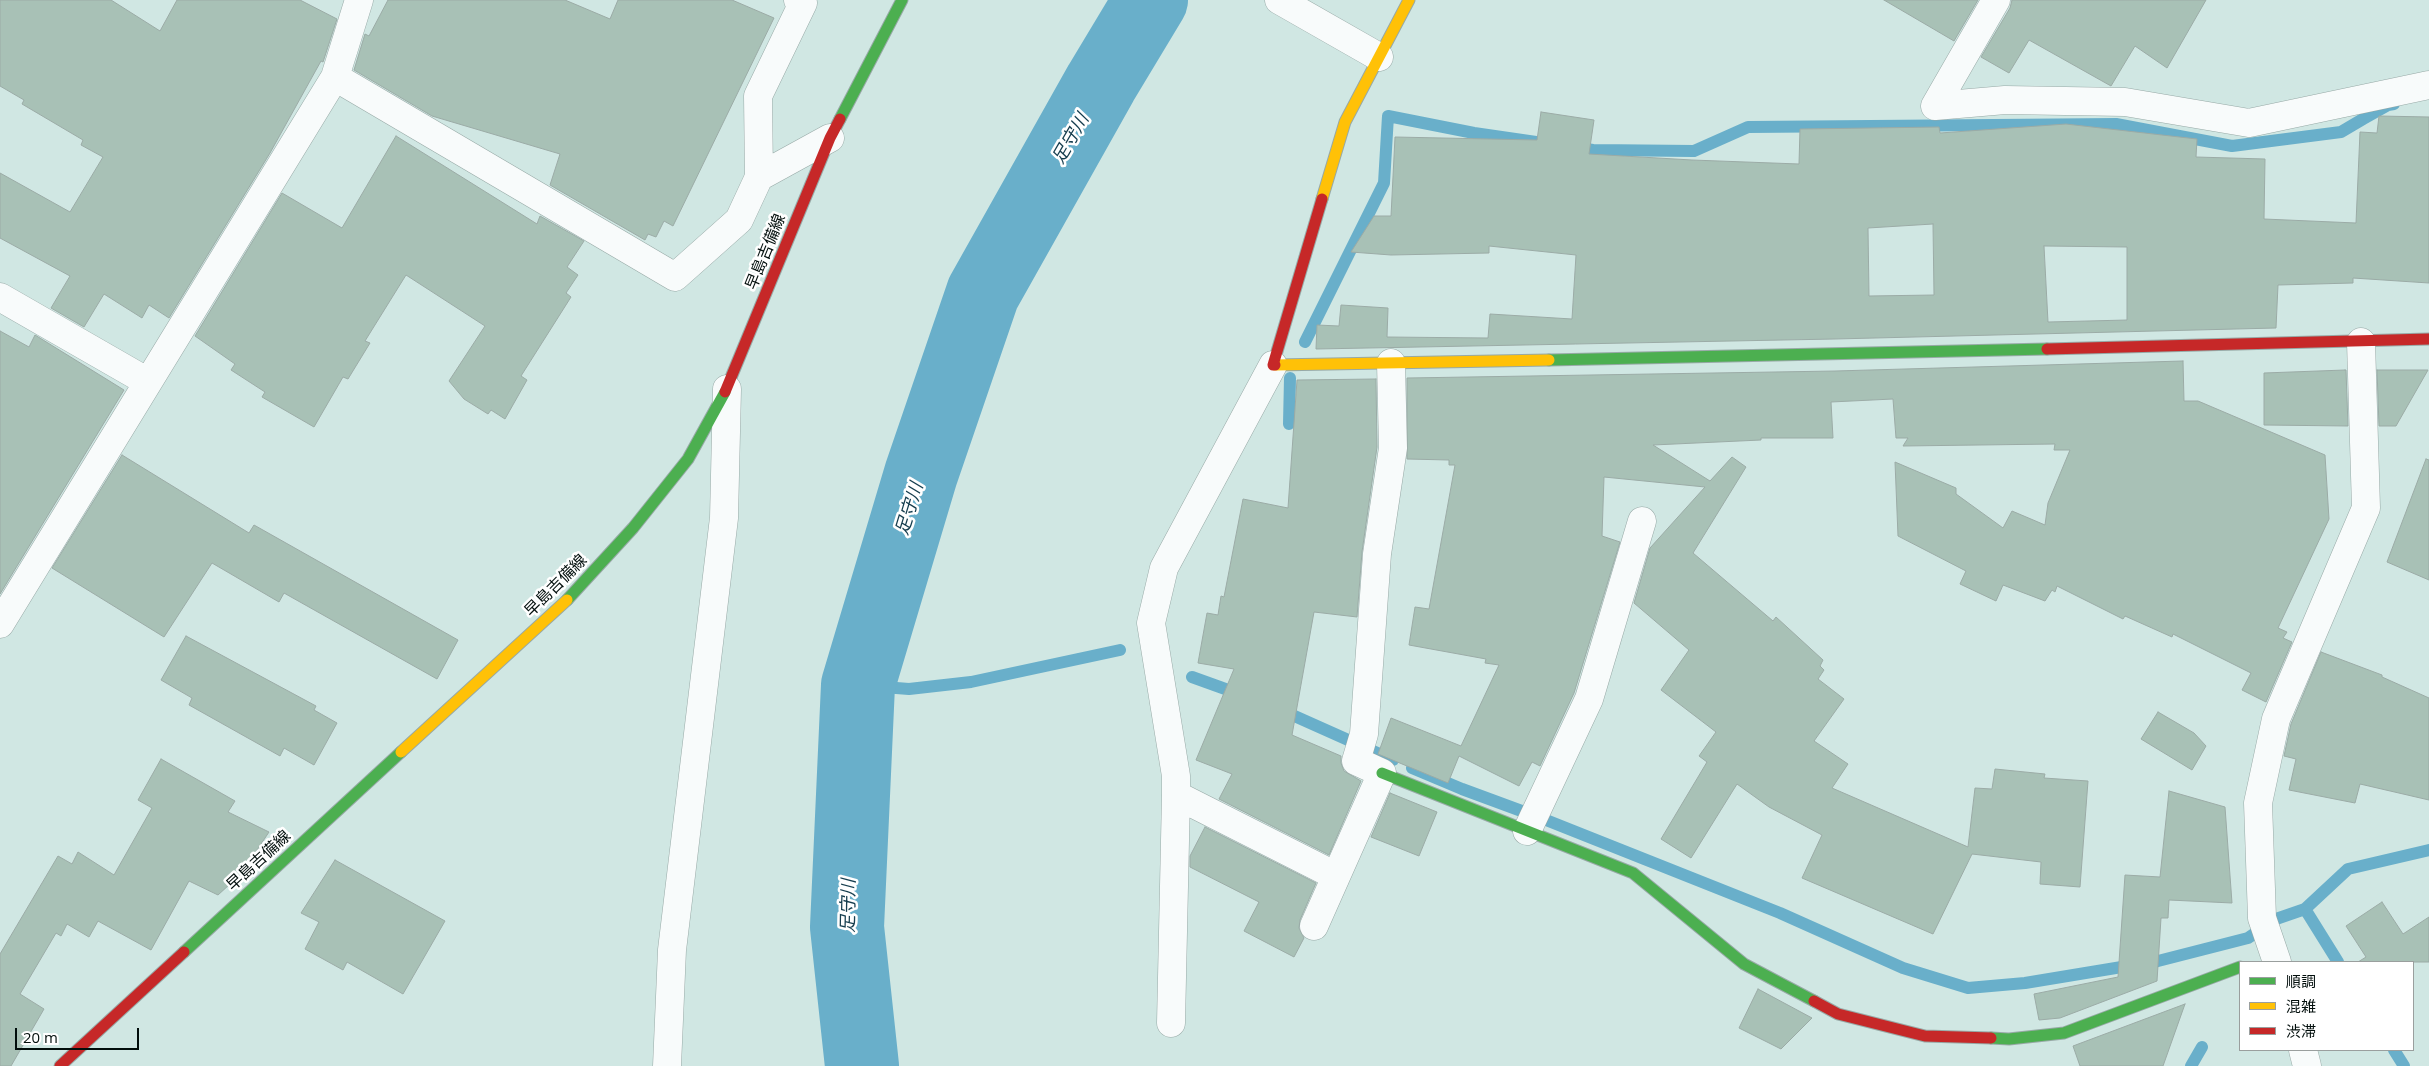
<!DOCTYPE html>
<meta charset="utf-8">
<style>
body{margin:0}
#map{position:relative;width:2429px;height:1066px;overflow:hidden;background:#d0e7e3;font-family:"Open Sans","Noto Sans JP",sans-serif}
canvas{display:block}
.legend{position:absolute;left:2239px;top:961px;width:175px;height:90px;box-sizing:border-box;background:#fff;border:1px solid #9a9f9e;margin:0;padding:6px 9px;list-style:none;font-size:15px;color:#020e0c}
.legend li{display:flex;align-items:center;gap:10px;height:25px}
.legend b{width:25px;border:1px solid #9a9f9e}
.scale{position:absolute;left:15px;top:1028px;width:124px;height:22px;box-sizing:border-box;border:2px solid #020e0c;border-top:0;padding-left:6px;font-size:15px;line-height:18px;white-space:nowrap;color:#020e0c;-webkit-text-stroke:4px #fff;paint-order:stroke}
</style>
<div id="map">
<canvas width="2429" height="1066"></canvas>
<ul class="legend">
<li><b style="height:6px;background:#4caf50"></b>順調</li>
<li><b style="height:6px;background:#ffc107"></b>混雑</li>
<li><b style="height:6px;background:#c62828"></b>渋滞</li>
</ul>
<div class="scale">20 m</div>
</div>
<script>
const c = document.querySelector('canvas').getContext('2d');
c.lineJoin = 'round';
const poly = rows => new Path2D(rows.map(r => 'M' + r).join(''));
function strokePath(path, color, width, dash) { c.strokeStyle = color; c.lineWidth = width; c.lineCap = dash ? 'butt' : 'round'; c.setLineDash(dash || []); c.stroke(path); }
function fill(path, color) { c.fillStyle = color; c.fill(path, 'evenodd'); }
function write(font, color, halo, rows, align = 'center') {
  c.font = font + ' "Open Sans","Noto Sans JP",sans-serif'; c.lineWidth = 5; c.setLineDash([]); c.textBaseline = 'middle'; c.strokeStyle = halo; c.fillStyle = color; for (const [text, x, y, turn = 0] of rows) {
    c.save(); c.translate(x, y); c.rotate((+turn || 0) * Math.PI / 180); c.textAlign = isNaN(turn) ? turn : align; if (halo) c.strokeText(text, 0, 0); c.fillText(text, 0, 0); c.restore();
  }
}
strokePath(poly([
 [1573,147,1593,150,1694,151,1748,127,2116,124,2232,146,2341,132,2363,119,2388,105,2394,104],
 [1305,342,1384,183,1388,116,1474,133,1536,142],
 [1289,424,1290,378],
 [1192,677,1242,695],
 [858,685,909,689,971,682,1120,650],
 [1281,710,1393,760],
 [1412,768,1462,789,1546,820,1780,913,1903,968,1968,988,2025,983,2158,961,2248,938,2276,919,2305,909,2348,869,2429,850],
 [2305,909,2338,962],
 [2394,1050,2404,1066],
 [2191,1066,2202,1047]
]), '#69afca', 12);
strokePath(poly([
 [862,1066,847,927,858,685,921,474,983,293,1101,83,1151,0]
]), '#69afca', 74);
const building = poly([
 [0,0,111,0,160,31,177,0,300,0,337,19,323,62,321,61,270,153,169,318,149,305,142,318,104,294,84,327,51,308,70,276,0,238,0,173,70,212,103,157,81,145,83,140,22,104,24,100,0,86,0,0],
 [388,0,565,0,610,19,618,0,732,0,774,18,673,226,664,221,656,237,648,234,645,240,550,185,560,154,432,116,354,70,365,34,369,36,388,0],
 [1884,0,1978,0,1954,41,1884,0],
 [2012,0,2206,0,2167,68,2135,46,2111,86,2029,40,2009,73,1981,57,2010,8,2012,0],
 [1541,112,1594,120,1589,154,1692,160,1799,164,1800,129,1939,127,1940,133,2066,124,2197,139,2196,157,2265,159,2264,219,2356,223,2360,132,2377,133,2379,116,2429,117,2429,283,2353,278,2353,283,2278,285,2276,328,1835,339,1316,349,1317,325,1339,326,1341,305,1388,308,1387,337,1488,338,1490,314,1572,319,1576,255,1489,246,1489,253,1391,255,1351,252,1374,216,1391,216,1395,137,1537,140,1541,112],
 [1933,224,1934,295,1869,296,1868,228,1933,224],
 [2044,246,2127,247,2127,320,2048,322,2044,246],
 [396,136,537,224,540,216,584,241,567,267,578,275,566,293,571,297,521,376,527,380,505,419,491,410,488,414,464,399,449,381,485,326,406,275,365,341,370,343,348,379,343,377,314,427,262,397,265,392,231,370,235,364,195,336,282,193,342,228,396,136],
 [0,331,29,347,35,335,124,390,0,594,0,331],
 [2183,361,2184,401,2198,401,2325,455,2329,519,2278,628,2287,632,2283,638,2292,642,2266,702,2242,690,2251,673,2173,634,2172,637,2125,616,2123,619,2057,586,2055,592,2052,590,2045,601,2003,585,1996,601,1960,584,1966,571,1898,536,1895,462,1956,488,1956,494,2003,528,2012,511,2045,525,2048,503,2070,450,2054,450,2055,444,1903,446,1908,438,1896,438,1893,399,1831,402,1833,438,1761,438,1761,440,1653,445,1710,481,1732,457,1746,467,1693,553,1773,621,1776,617,1823,660,1820,666,1824,670,1818,679,1844,699,1814,741,1848,764,1832,788,1968,847,1975,788,1992,789,1995,769,2045,774,2044,778,2088,781,2080,887,2040,884,2041,862,1972,854,1933,934,1802,878,1822,835,1769,807,1737,784,1691,858,1661,839,1707,762,1699,756,1716,732,1661,690,1689,650,1634,603,1650,548,1705,487,1604,477,1602,536,1620,542,1574,693,1540,766,1532,762,1519,786,1459,756,1448,783,1378,754,1391,718,1461,746,1499,665,1485,663,1486,659,1409,645,1415,607,1429,609,1455,465,1449,465,1449,460,1407,459,1407,378,1835,371,2183,361],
 [2345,370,2346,370,2348,426,2264,425,2264,373,2345,370],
 [2377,370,2428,370,2396,426,2379,426,2377,370],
 [1376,379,1377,447,1362,552,1357,617,1314,612,1292,735,1341,756,1341,763,1344,771,1361,781,1329,855,1219,799,1232,774,1196,760,1234,669,1198,663,1207,613,1218,615,1221,596,1224,597,1243,499,1288,508,1297,380,1376,379],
 [122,455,249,533,254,525,458,640,437,679,284,593,279,602,212,563,164,637,52,568,122,455],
 [2426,459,2429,460,2429,580,2387,562,2426,459],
 [186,636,316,706,314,710,337,723,314,765,284,748,280,756,189,705,192,698,161,680,186,636],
 [2321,652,2382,675,2382,677,2429,698,2429,800,2360,784,2355,803,2289,790,2296,759,2284,756,2291,724,2321,652],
 [2158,712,2194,733,2206,746,2192,770,2141,739,2158,712],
 [161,759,235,801,228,812,269,832,241,874,218,895,189,881,151,950,98,921,89,937,67,924,61,936,56,933,20,994,44,1009,11,1066,0,1066,0,954,58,856,72,864,78,852,114,875,152,808,138,800,161,759],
 [2169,791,2225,807,2232,903,2169,900,2168,918,2161,918,2157,981,2060,1018,2039,1020,2034,994,2118,977,2125,875,2160,877,2169,791],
 [1390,793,1437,812,1419,856,1371,837,1390,793],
 [1205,827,1316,883,1300,920,1299,928,1304,938,1294,957,1244,931,1259,902,1190,867,1190,856,1205,827],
 [335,860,445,921,403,994,347,962,343,970,305,949,319,922,301,913,335,860],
 [2382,902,2403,934,2429,917,2429,962,2358,962,2366,957,2346,926,2382,902],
 [1758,989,1812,1018,1781,1049,1739,1028,1758,989],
 [2185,1004,2163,1066,2080,1066,2073,1046,2185,1004]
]);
fill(building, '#a8c1b6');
strokePath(building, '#9baba6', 1);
const street = poly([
 [1279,0,1379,57],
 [335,77,675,277,739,220,759,177,830,138],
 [1935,106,2005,100,2125,102,2249,123,2429,85],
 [1935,106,1996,0],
 [759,177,758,96,803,3,798,0],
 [0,297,148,382],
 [0,624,335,77,359,0],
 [1176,795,1336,876],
 [1527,831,1589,699,1642,521],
 [1314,926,1382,773,1356,761,1364,734,1377,554,1393,448,1391,363],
 [2277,962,2262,918,2258,803,2276,719,2366,508,2361,342],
 [1171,1023,1176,795,1176,776,1151,623,1164,568,1273,365],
 [2303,1050,2307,1066],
 [667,1066,672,950,724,518,727,389]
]);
const fast = poly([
 [840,119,902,0],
 [1549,360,2047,349],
 [567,600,633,528,688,459,725,392],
 [1382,773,1633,873,1744,964,1814,1001],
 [184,952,401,752],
 [1991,1038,2009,1039,2064,1033,2240,967]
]);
const slow = poly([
 [1322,199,1345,122,1409,0],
 [1275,365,1549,360],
 [401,752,567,600]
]);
const jam = poly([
 [2047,349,2429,339],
 [1275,365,1273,365,1322,199],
 [725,392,830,138,840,119],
 [1814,1001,1838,1014,1925,1036,1991,1038],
 [60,1066,184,952]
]);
strokePath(street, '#97a9a6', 29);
strokePath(fast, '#97a9a6', 13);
strokePath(slow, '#97a9a6', 13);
strokePath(jam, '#97a9a6', 13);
strokePath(street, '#f8fbfb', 28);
strokePath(fast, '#4caf50', 11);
strokePath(slow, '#ffc107', 11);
strokePath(jam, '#c62828', 11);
write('16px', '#020e0c', '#fff', [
 ["早島吉備線",766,252,-68],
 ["早島吉備線",556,586,-45],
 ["早島吉備線",259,861,-43]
]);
write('italic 18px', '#153d4e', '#fff', [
 ["足守川",1071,139,-60],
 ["足守川",910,509,-73],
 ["足守川",849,906,-89]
]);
</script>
